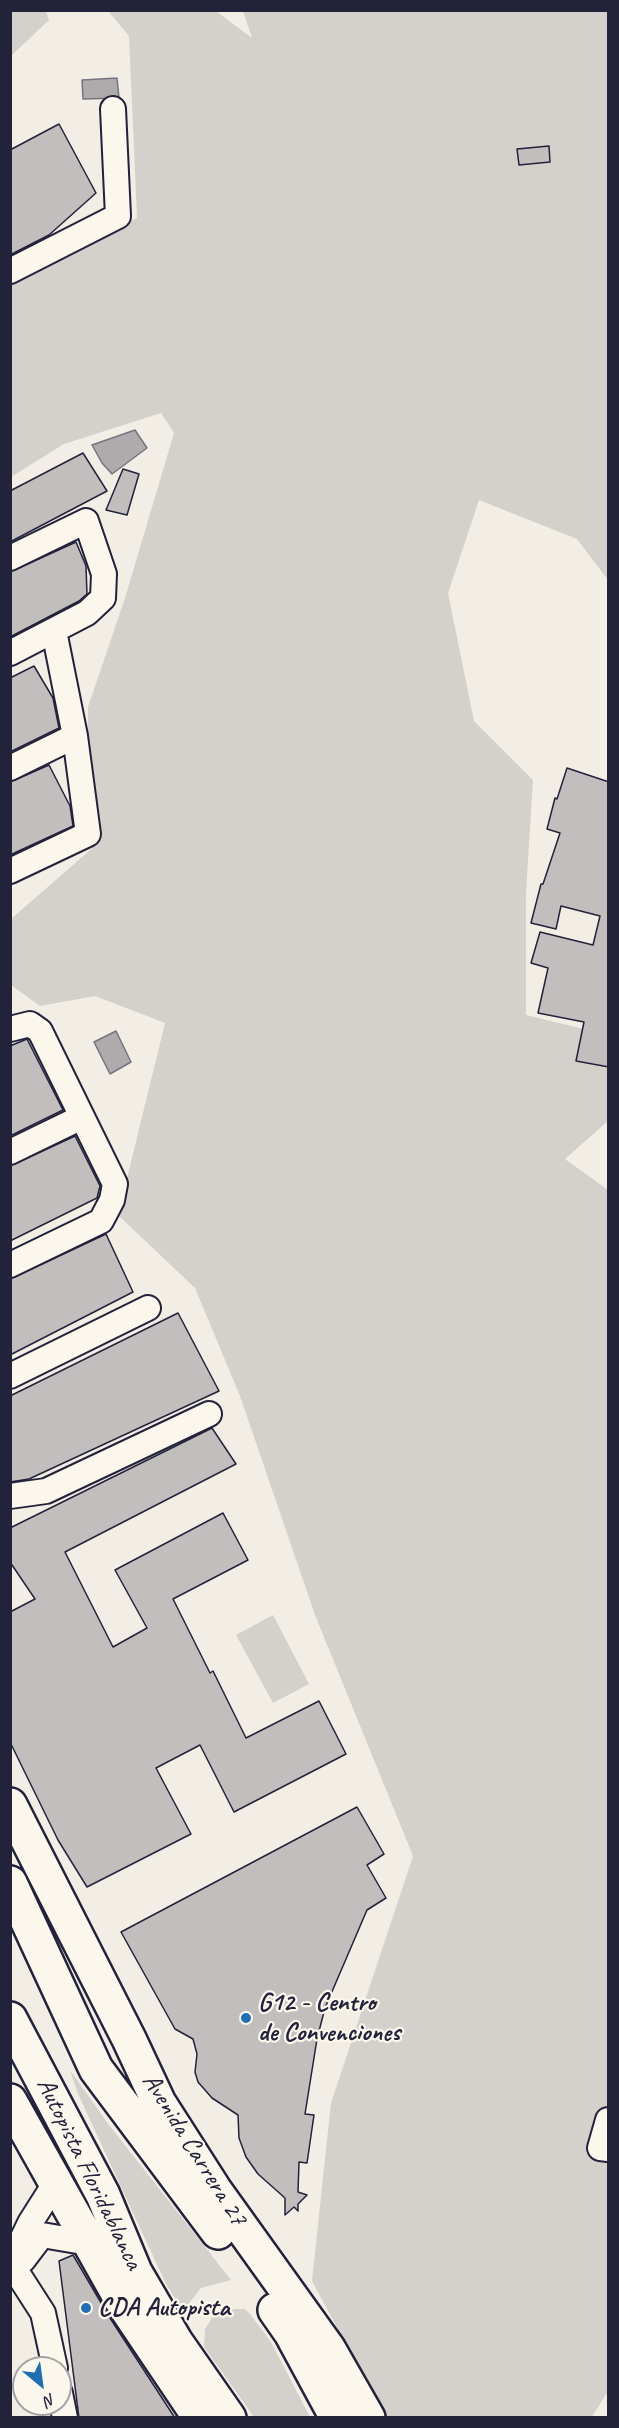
<!DOCTYPE html>
<style>
body{margin:0}
#map{position:relative;width:619px;height:2428px;overflow:hidden;background:#f2eee5;font-family:Caveat,sans-serif}
canvas{display:block}
.frame{position:absolute;inset:0;border:12px solid #22223b;pointer-events:none}
.north{position:absolute;left:12px;top:2356px;width:60px;height:60px;box-sizing:border-box;background:#fbf7ec;border:2px solid #a4a2a5;border-radius:50%;rotate:151deg;font-size:16px;font-weight:700;line-height:24px;text-align:center;color:#22223b}
.north::after{content:'';display:block;margin:auto;width:21px;height:27px;background:#1f6fb2;clip-path:polygon(50% 0,100% 100%,50% 72%,0 100%)}
</style>
<div id="map">
<canvas width="619" height="2428"></canvas>
<div class="frame"></div>
<div class="north">N</div>
</div>
<script>
const c = document.querySelector('canvas').getContext('2d');
c.lineJoin = 'round';
function fill(path, color) { c.fillStyle = color; c.fill(path, 'evenodd'); }
const poly = rows => new Path2D(rows.map(r => 'M' + r).join(''));
function strokePath(path, color, width, dash) { c.strokeStyle = color; c.lineWidth = width; c.lineCap = dash ? 'butt' : 'round'; c.setLineDash(dash || []); c.stroke(path); }
function write(font, color, halo, rows, align = 'center') {
  c.font = font + ' Caveat,sans-serif'; c.lineWidth = 4.5; c.setLineDash([]); c.textBaseline = 'middle'; c.strokeStyle = halo; c.fillStyle = color; for (const [text, x, y, turn = 0] of rows) {
    c.save(); c.translate(x, y); c.rotate((+turn || 0) * Math.PI / 180); c.textAlign = isNaN(turn) ? turn : align; if (halo) c.strokeText(text, 0, 0); c.fillText(text, 0, 0); c.restore();
  }
}
fill(poly([
 [11,10,46,11,49,20,11,56],
 [108,11,216,11,252,38,243,11,608,11,608,580,577,539,479,500,448,593,474,721,533,780,526,894,526,1015,608,1035,608,1121,565,1159,608,1190,608,2104,595,2153,608,2155,608,2391,592,2417,385,2417,312,2281,331,2103,413,1856,315,1615,240,1396,195,1288,118,1215,165,1023,95,996,40,1006,11,985,11,919,96,845,87,817,88,707,125,598,174,433,161,413,64,444,11,477,11,281,137,218,129,36],
 [273,1615,309,1684,273,1703,236,1635],
 [70,2070,109,2125,231,2280,201,2288,183,2311,166,2284,78,2094],
 [222,2309,245,2309,250,2314,271,2342,310,2417,254,2417,204,2347,205,2329,215,2313]
]), '#d4d1cc');
const water = poly([
 [117,78,119,98,83,99,82,80,117,78],
 [135,430,147,448,112,474,102,463,92,445,135,430],
 [116,1031,131,1062,110,1074,94,1042,116,1031]
]);
fill(water, '#aeabad');
strokePath(water, '#76747f', 1.5);
const building = poly([
 [59,124,96,193,49,235,10,255,10,150,59,124],
 [549,146,550,162,519,165,517,149,549,146],
 [83,453,107,491,10,542,10,491,83,453],
 [123,469,139,474,127,515,106,510,123,469],
 [76,542,86,566,87,594,79,601,10,637,10,572,76,542],
 [34,666,53,698,59,728,10,752,10,678,34,666],
 [49,765,70,806,73,826,10,855,10,782,49,765],
 [567,768,609,782,609,1067,576,1061,584,1022,538,1013,548,968,531,963,540,932,593,945,600,916,561,906,556,929,531,923,541,884,543,884,560,833,547,829,555,798,557,799,567,768],
 [27,1039,63,1110,10,1136,10,1046,27,1039],
 [75,1136,100,1186,97,1198,10,1241,10,1166,75,1136],
 [106,1234,133,1292,10,1355,10,1279,106,1234],
 [178,1313,219,1391,29,1479,10,1482,10,1396,178,1313],
 [212,1428,236,1464,65,1552,113,1647,147,1628,115,1570,223,1513,248,1560,173,1599,210,1673,213,1671,246,1738,319,1701,346,1754,234,1812,200,1745,156,1768,191,1834,87,1887,58,1840,10,1742,10,1612,35,1599,10,1562,10,1528,212,1428],
 [357,1807,384,1854,367,1865,386,1898,367,1910,325,2008,317,2039,305,2114,314,2115,307,2163,299,2162,298,2192,307,2195,298,2204,298,2211,294,2207,285,2215,285,2198,258,2174,246,2157,239,2138,238,2115,212,2098,198,2082,195,2072,197,2054,193,2039,175,2029,121,1932,357,1807],
 [73,2255,110,2318,175,2418,79,2418,59,2261,73,2255]
]);
fill(building, '#c2bebe');
strokePath(building, '#22223b', 1.5);
const minor = poly([
 [10,271,118,216,113,109],
 [10,558,86,521,104,574,103,598,87,613,10,653],
 [10,768,75,736],
 [10,871,88,834,75,736,54,631],
 [10,1029,30,1024,40,1031,115,1184,112,1200,101,1221,10,1265],
 [10,1152,82,1117],
 [10,1376,148,1308],
 [10,1496,46,1491,209,1414],
 [608,2120,600,2148,608,2149],
 [23,2260,42,2235,89,2243],
 [55,2368,43,2313,16,2271,18,2248,30,2223,56,2182],
 [60,2393,65,2418]
]);
const trunk = poly([
 [10,1805,129,2039,159,2103,214,2189,328,2348,368,2418],
 [10,1883,96,2069,218,2232],
 [10,2019,103,2195,135,2272,176,2342,229,2418],
 [10,2101,126,2308,200,2418],
 [275,2310,291,2333,337,2418]
]);
strokePath(minor, '#22223b', 28);
strokePath(trunk, '#22223b', 38);
strokePath(minor, '#fbf7ec', 24);
strokePath(trunk, '#fbf7ec', 33);
for (const [x, y, r, color] of [
 [246,2018,6,"#1f6fb2"],
 [86,2308,6,"#1f6fb2"]
]) { const dot = new Path2D(); dot.arc(x, y, r, 0, 2 * Math.PI); c.fillStyle = color; c.fill(dot); strokePath(dot, '#fbf7ec', 2); }
write('bold 26px', '#22223b', '#fbf7ec', [
 ["G12 - Centro",258,2003],
 ["de Convenciones",258,2033],
 ["CDA Autopista",98,2308]
], 'left');
write('26px', '#22223b', '#fbf7ec', [
 ["Avenida Carrera 27",194,2150,58],
 ["Autopista Floridablanca",89,2174,64]
]);
</script>
